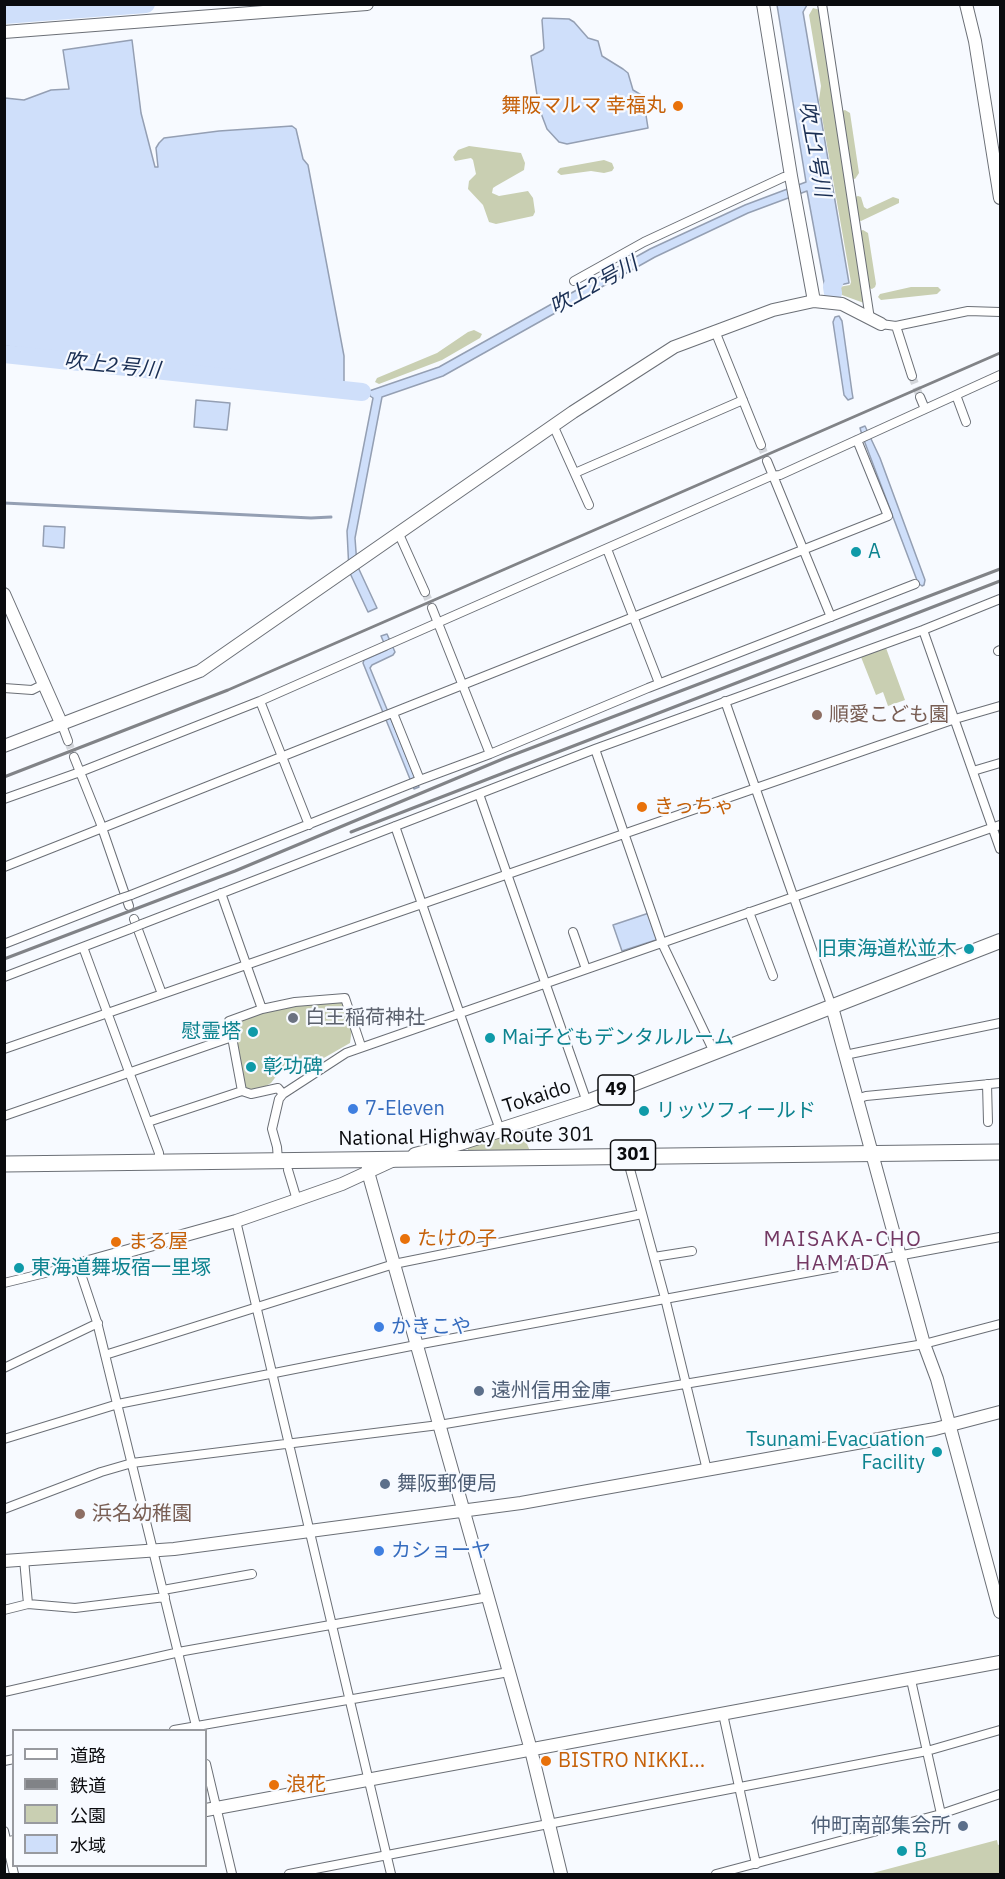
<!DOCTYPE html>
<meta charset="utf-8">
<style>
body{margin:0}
#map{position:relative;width:1005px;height:1879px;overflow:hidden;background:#f7faff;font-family:"IBM Plex Sans","Noto Sans JP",sans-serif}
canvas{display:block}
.frame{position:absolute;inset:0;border:6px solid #0a0b0e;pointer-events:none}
.legend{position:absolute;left:12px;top:1729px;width:195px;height:138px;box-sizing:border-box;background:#f7faff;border:2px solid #989a9f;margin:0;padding:8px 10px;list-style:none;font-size:18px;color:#0a0b0e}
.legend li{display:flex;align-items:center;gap:12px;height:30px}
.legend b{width:30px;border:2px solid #989a9f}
</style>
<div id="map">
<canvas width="1005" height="1879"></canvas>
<div class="frame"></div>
<ul class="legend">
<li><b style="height:8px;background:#fff"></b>道路</li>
<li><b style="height:8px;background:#818387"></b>鉄道</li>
<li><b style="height:16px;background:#c9cfb2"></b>公園</li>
<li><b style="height:16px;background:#cfdffa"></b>水域</li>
</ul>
</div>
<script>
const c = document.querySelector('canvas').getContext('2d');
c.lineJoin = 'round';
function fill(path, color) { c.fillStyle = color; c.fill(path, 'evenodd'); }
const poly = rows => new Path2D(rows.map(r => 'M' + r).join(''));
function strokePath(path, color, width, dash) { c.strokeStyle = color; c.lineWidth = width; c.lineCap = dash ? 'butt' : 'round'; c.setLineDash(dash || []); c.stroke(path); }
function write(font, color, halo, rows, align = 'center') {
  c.font = font + ' "IBM Plex Sans","Noto Sans JP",sans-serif'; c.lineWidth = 4.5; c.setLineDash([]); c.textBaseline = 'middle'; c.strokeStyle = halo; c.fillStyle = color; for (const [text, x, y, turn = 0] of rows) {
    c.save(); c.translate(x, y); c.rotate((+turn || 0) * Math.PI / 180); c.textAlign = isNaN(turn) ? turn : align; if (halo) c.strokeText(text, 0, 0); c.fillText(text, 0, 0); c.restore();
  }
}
fill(poly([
 [813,8,820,10,864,303,842,295,837,290,839,287,850,285,851,282,819,100,821,86,809,15],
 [845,110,850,113,859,173,855,179,852,178,842,111],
 [469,146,521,153,525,163,524,170,496,186,493,188,492,193,499,196,528,191,533,198,535,212,533,216,496,224,489,222,483,205,468,189,469,181,476,174,473,160,471,158,455,161,453,157,458,150],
 [604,160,612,163,614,168,612,171,604,173,591,171,561,175,557,172,560,168],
 [858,196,861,197,864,207,867,209,893,197,899,199,899,203,861,221,858,220,855,197],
 [863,230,868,233,876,284,875,287,872,289,869,288,860,231],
 [911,287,938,287,941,290,937,294,881,300,878,297,880,294],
 [474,330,482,334,480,338,442,360,379,384,375,382,377,378,437,353,468,332],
 [886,648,905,700,888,706,883,692,876,695,861,657],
 [337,1002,342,1003,345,1006,352,1029,350,1043,308,1067,299,1061,287,1062,271,1083,264,1087,251,1091,247,1089,244,1086,234,1026,236,1023,263,1012,295,1005],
 [522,1128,522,1136,527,1137,527,1144,530,1151,468,1152,468,1146],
 [997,1840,998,1845,1000,1844,1000,1874,869,1874]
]), '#c9cfb2');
const water = poly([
 [777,5,807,5,803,12,849,283,825,288,807,191,748,213,655,257,443,376,382,397,355,538,357,565,377,608,368,612,349,571,347,531,373,398,370,396,369,391,439,367,650,249,745,205,806,182,777,5],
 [543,18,569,19,574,22,588,38,598,41,602,56,623,69,628,73,633,90,643,96,648,128,567,144,559,142,547,129,539,108,531,56,543,50,544,48,542,20,543,18],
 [132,40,141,113,155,167,158,167,156,148,159,143,164,138,219,131,292,126,296,129,303,159,308,165,344,356,344,384,72,353,54,353,5,346,5,98,24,100,51,90,69,89,63,50,132,40],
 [839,316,842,321,852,392,853,398,848,400,844,395,833,322,835,317,839,316],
 [196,400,230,403,227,430,194,427,196,400],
 [865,426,880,458,925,580,924,585,922,586,918,583,862,435,860,428,865,426],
 [44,526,65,527,64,548,43,546,44,526],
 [387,634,395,652,393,655,372,665,370,668,419,787,414,789,363,663,364,660,387,650,381,636,387,634],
 [649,913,658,937,656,940,622,951,613,925,649,913]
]);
fill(water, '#cfdffa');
strokePath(water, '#949fb3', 1.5);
strokePath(poly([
 [4,503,311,518,331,517]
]), '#949fb3', 3);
strokePath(poly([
 [4,15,146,4],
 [833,263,836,278,832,287,833,293],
 [4,354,362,392]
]), '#cfdffa', 18);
strokePath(poly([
 [912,376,920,397],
 [761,445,767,461],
 [425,592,432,608],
 [68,741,74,757]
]), '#d3d6db', 8, [8, 4]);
const street = poly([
 [822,4,870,319],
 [574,281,644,242,784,177,791,176],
 [881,324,896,326,968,311,1000,312],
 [896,326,912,376],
 [715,331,761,445],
 [956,395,966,422],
 [920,397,925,409],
 [553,425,589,505],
 [767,461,831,617],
 [575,473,743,400],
 [398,532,425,592],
 [607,549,659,683],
 [432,608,490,754],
 [923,630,1000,849],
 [998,651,1000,650],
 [4,688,32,690,44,684],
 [260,701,309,825],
 [725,701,832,1007],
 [393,713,420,780],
 [62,725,68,741],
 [595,749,662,943,714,1052],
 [74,757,100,822,129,906],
 [973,771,1000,763],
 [479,794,587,1102],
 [4,799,80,772,260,701,771,476,780,475,1000,375],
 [395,826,500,1130],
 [4,867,888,516,857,440],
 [221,893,262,1009],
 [131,895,420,780,490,754,648,688,915,584],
 [749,912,773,976],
 [134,919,162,994],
 [142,924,595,749,923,630,1000,599],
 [573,932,586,969],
 [4,944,119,899],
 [83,947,159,1153,159,1162],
 [4,977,130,929],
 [4,1049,955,719,1000,706],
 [845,1055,1000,1023],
 [987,1084,988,1122],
 [242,1091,229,1021,262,1009,295,1002,345,998,361,1046],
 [857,1099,866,1096,1000,1083],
 [4,1116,232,1037],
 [148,1122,242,1091,251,1094,278,1088,283,1094],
 [630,1156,630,1169,665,1298,707,1470],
 [278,1160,277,1147,272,1129,279,1099,283,1094,346,1053,1000,825],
 [288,1170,297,1200],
 [236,1221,391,1874],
 [654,1257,692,1251],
 [4,1283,78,1265,97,1322,197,1730],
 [105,1355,394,1264,642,1214],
 [4,1368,98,1323],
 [4,1439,118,1404,416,1345,1000,1237],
 [4,1509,101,1472,132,1463,439,1425,924,1344,1000,1324],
 [24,1559,28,1604],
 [163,1590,252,1574],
 [4,1610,28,1604,75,1608,165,1597],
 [911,1680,941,1814],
 [4,1692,184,1651,488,1597],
 [723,1714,756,1864],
 [174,1730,509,1672],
 [4,1761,14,1759],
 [206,1764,232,1874],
 [4,1831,14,1874],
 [289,1874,927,1751,1000,1730],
 [716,1874,941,1814,1000,1794]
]);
const secondary = poly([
 [763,4,791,176,814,301],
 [966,4,975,41,1000,198],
 [4,32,367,4],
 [4,594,62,725],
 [4,746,200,671,573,412,674,347,773,310,814,301,842,304,881,324],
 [832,1007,924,1344,937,1379,1000,1612],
 [368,1160,368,1172,531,1750,561,1874],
 [78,1265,236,1221,288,1203,342,1184,394,1160],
 [4,1561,174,1549,521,1503,935,1429,1000,1412],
 [206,1810,1000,1662],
 [4,1844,14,1842]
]);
const primary = poly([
 [415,1155,460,1143,587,1102,1000,941]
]);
const highway = poly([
 [4,1164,1000,1152]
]);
strokePath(street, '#6b6f76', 10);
strokePath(secondary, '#6b6f76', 14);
strokePath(primary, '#6b6f76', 16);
strokePath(highway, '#6b6f76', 17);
strokePath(street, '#fff', 8);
strokePath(secondary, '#fff', 12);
strokePath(primary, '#fff', 14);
strokePath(highway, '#fff', 15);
strokePath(poly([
 [4,777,228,690,1000,353],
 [351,832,1000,581],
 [4,959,235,871,505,758,1000,569]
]), '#818387', 3);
const streetBridge = poly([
 [119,899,131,895],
 [130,929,142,924]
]);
strokePath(streetBridge, '#6b6f76', 10, []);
strokePath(streetBridge, '#fff', 8);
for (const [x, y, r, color] of [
 [678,106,6,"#e8710a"],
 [856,552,6,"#0f9aa8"],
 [817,715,6,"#8d6e63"],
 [642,807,6,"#e8710a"],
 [969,949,6,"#0f9aa8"],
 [293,1018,6,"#6b7280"],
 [253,1032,6,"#0f9aa8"],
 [490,1038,6,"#0f9aa8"],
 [251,1067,6,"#0f9aa8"],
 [353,1109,6,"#3f7fe0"],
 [644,1111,6,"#0f9aa8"],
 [405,1239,6,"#e8710a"],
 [116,1242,6,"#e8710a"],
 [19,1268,6,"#0f9aa8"],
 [379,1327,6,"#3f7fe0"],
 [479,1391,6,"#5c6f8a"],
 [937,1452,6,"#0f9aa8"],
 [385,1484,6,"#5c6f8a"],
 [80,1514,6,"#8d6e63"],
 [379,1551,6,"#3f7fe0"],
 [546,1761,6,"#e8710a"],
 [274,1785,6,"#e8710a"],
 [963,1826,6,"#5c6f8a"],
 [902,1851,6,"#0f9aa8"]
]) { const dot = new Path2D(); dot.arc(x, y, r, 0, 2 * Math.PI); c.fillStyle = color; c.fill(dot); strokePath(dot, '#f7faff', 2); }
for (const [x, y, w] of [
 [616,1090,36],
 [633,1155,45]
]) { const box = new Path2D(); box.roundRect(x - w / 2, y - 15, w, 30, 4.5); c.fillStyle = '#f7faff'; c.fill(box); strokePath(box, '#0a0b0e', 1.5); }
write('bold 18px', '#0a0b0e', null, [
 ["49",616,1090],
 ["301",633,1155]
]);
write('20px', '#c56008', '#f7faff', [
 ["舞阪マルマ 幸福丸",666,106,"right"],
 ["きっちゃ",654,807],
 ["たけの子",417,1239],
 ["まる屋",128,1242],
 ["BISTRO NIKKI...",558,1761],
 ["浪花",286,1785]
], 'left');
write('20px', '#0d838f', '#f7faff', [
 ["A",868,552],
 ["旧東海道松並木",957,949,"right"],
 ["慰霊塔",241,1032,"right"],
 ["Mai子どもデンタルルーム",502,1038],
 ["彰功碑",263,1067],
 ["リッツフィールド",656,1111],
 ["東海道舞坂宿一里塚",31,1268],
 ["Tsunami Evacuation",925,1440,"right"],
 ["Facility",925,1463,"right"],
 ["B",914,1851]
], 'left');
write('20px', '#785e54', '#f7faff', [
 ["順愛こども園",829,715],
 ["浜名幼稚園",92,1514]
], 'left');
write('20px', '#5b616d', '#f7faff', [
 ["白王稲荷神社",305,1018]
], 'left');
write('20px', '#0a0b0e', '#f7faff', [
 ["Tokaido",537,1097,-18],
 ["National Highway Route 301",466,1137,-1]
]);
write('20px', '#366cbe', '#f7faff', [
 ["7-Eleven",365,1109],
 ["かきこや",391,1327],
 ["カショーヤ",391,1551]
], 'left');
write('20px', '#4e5e75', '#f7faff', [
 ["遠州信用金庫",491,1391],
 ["舞阪郵便局",397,1484],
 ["仲町南部集会所",951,1826,"right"]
], 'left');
write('italic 21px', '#192e53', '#f7faff', [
 ["吹上1号川",814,149,80],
 ["吹上2号川",594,286,-29],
 ["吹上2号川",112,366,6]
]);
c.letterSpacing = '1.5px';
write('21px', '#733863', '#f7faff', [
 ["MAISAKA-CHO",843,1240],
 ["HAMADA",843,1264]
]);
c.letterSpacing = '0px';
</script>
